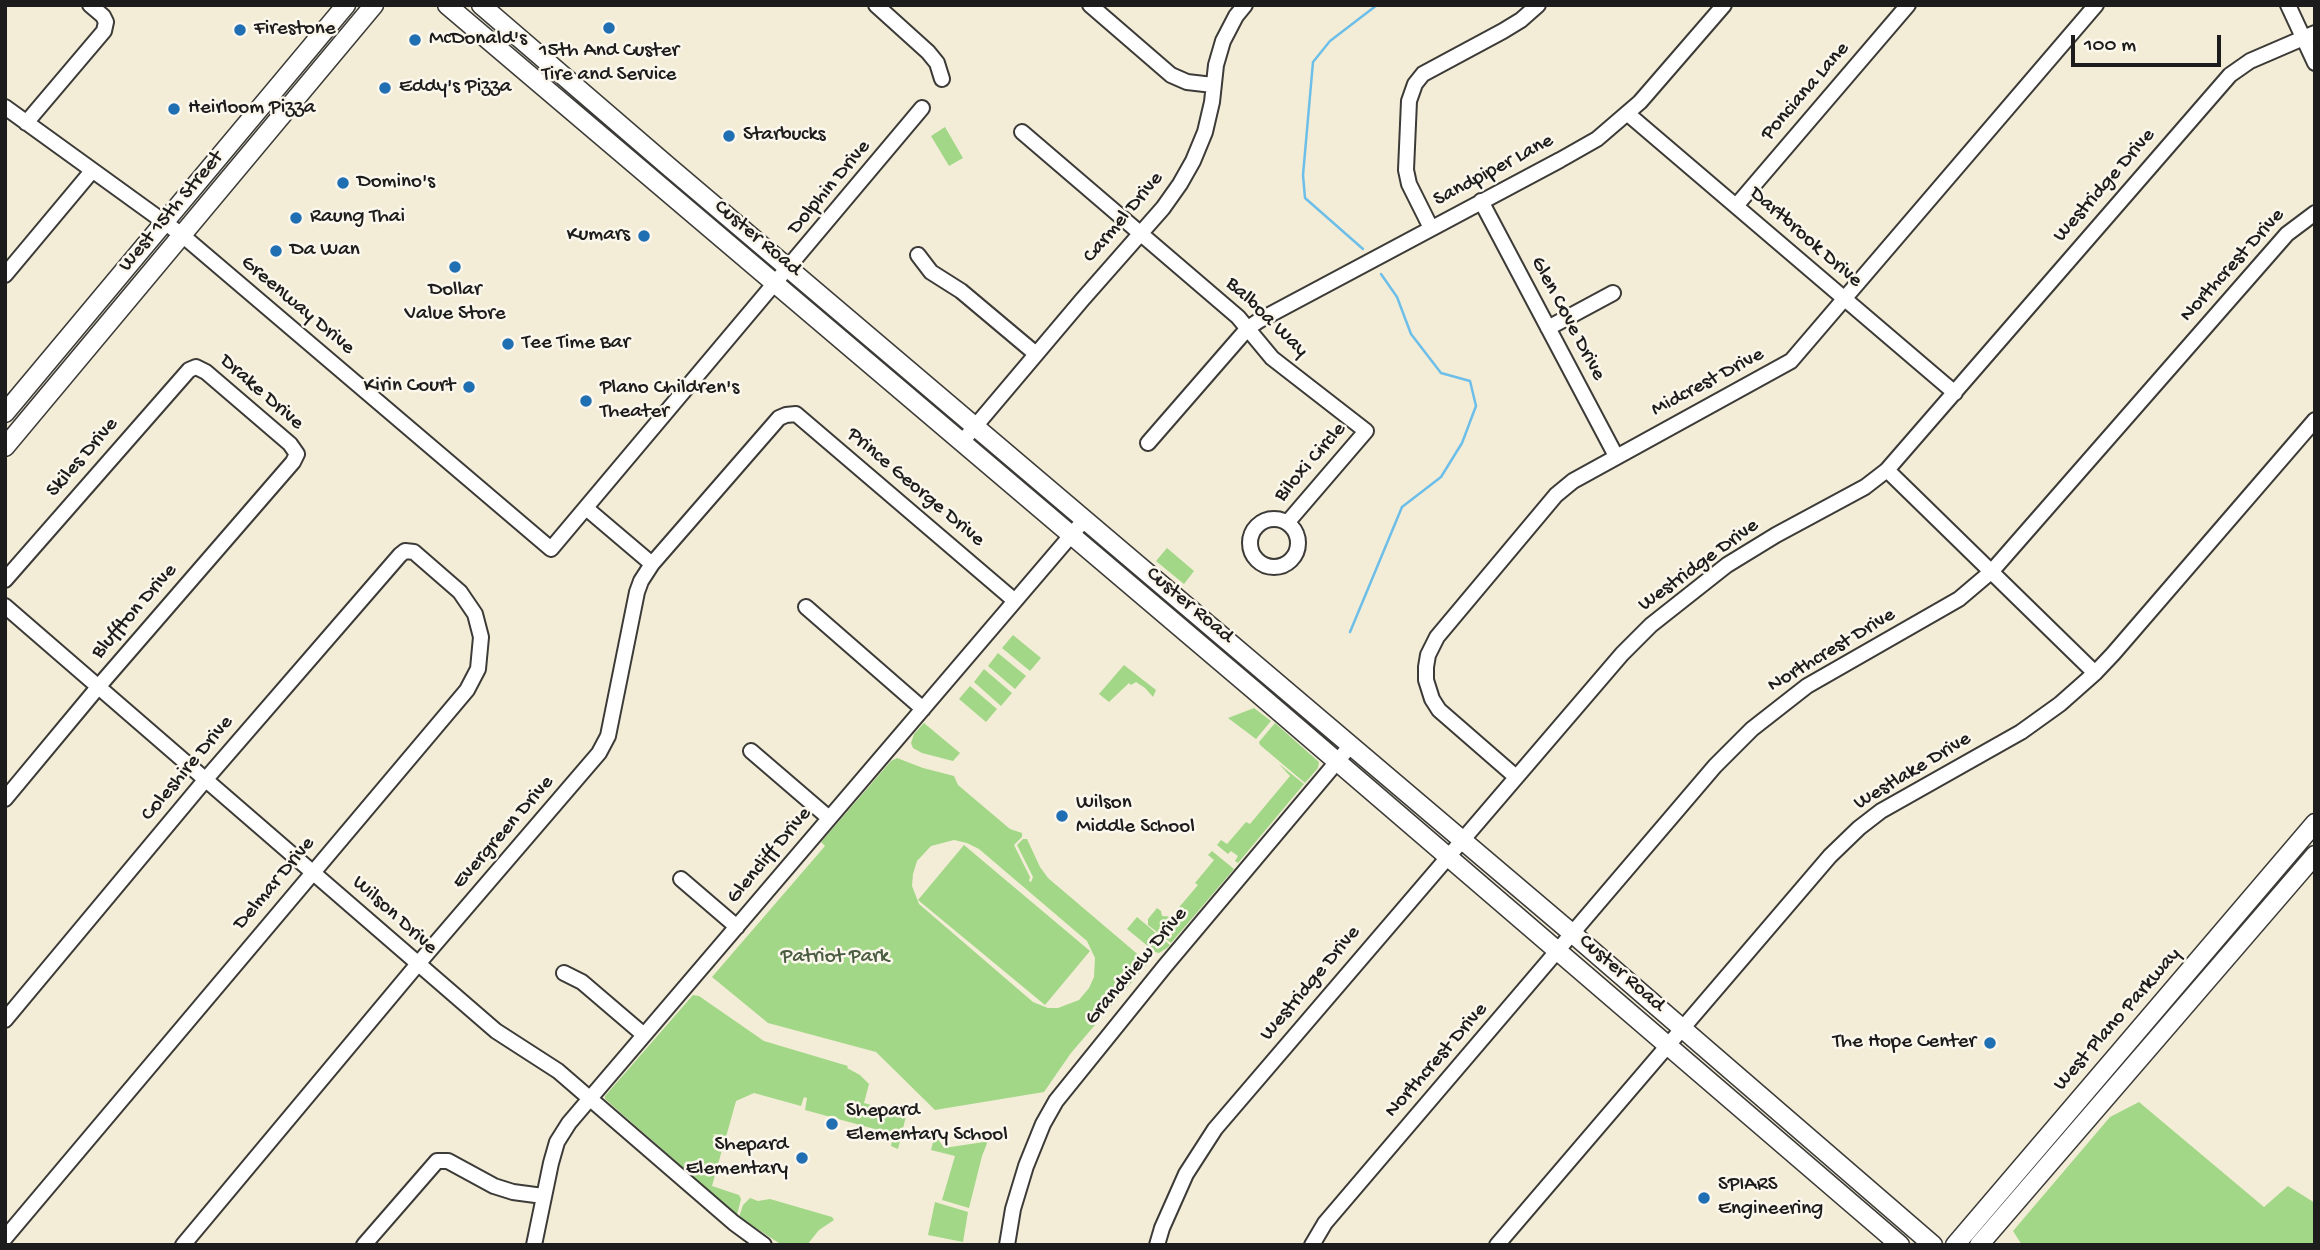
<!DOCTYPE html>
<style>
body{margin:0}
#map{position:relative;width:2320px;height:1250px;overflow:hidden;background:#f3edd7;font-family:"Gochi Hand",sans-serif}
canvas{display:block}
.frame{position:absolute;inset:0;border:7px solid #1c1c1c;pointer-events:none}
.scale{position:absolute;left:2071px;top:35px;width:150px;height:32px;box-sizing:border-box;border:4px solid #1c1c1c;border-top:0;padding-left:9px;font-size:21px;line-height:24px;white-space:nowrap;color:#1c1c1c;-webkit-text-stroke:5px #fbf7ec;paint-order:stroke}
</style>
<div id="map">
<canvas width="2320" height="1250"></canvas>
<div class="frame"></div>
<div class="scale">100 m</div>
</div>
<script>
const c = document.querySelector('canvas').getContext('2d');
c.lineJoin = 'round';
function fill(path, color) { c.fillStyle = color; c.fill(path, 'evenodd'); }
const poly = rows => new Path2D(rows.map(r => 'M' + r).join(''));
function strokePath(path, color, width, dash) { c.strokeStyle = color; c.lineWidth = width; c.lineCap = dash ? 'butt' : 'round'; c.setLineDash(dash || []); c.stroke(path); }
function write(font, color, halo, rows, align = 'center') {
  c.font = font + ' "Gochi Hand",sans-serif'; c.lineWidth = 5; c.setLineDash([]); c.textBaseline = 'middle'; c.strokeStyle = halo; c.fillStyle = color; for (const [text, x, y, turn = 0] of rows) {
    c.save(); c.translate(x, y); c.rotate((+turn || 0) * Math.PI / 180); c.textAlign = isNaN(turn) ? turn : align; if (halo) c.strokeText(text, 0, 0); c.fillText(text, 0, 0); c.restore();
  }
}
fill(poly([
 [945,127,963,158,949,166,931,136],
 [1167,548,1194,571,1184,584,1156,561],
 [1013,635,1041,658,1030,671,1002,648],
 [998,653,1026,676,1015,689,988,666],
 [1124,665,1156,690,1153,697,1145,688,1136,682,1131,685,1129,683,1109,702,1099,694],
 [984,669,1012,693,1001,706,974,682],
 [970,686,997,709,986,722,959,699],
 [1254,708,1271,721,1256,739,1228,718],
 [924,723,960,753,953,761,922,753,913,748,911,743,914,734],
 [1275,723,1319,762,1318,768,1305,783,1260,745,1259,742],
 [897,758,923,768,954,776,958,785,1010,829,1022,833,1022,837,1014,845,1030,877,1029,881,1031,882,1033,877,1017,845,1023,839,1027,839,1040,867,1048,878,1148,963,1071,1053,1044,1092,935,1110,876,1052,768,1023,712,977,825,846,821,842,891,761],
 [954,840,967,843,979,849,1087,941,1095,958,1094,977,1089,988,1079,1000,1058,1008,1048,1008,1033,1002,919,904,912,886,913,874,917,861,931,846],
 [1279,764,1304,784,1238,863,1235,861,1238,856,1231,851,1228,854,1217,845,1221,840,1227,844,1246,822,1250,824,1290,776],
 [964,845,1090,951,1045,1005,918,900],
 [1212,851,1234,869,1171,943,1148,925,1148,919,1157,908,1161,911,1162,916,1174,917,1175,912,1198,885,1195,883,1214,860,1208,855],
 [1137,917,1170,945,1167,948,1159,953,1155,952,1127,929],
 [693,995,699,996,764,1041,848,1066,847,1068,860,1075,869,1084,864,1103,899,1113,900,1110,906,1116,898,1149,891,1146,895,1128,893,1134,805,1110,807,1098,804,1097,801,1106,754,1093,736,1101,726,1137,714,1134,713,1135,725,1139,712,1186,739,1195,741,1199,737,1215,605,1099,605,1096],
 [2139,1102,2264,1207,2288,1186,2315,1203,2315,1245,2022,1245,2013,1231,2110,1117],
 [992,1131,982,1156,969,1208,942,1200,955,1156,931,1150,934,1139,938,1139,944,1148,984,1142,984,1132],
 [750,1198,758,1201,770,1199,832,1217,834,1220,819,1230,807,1245,782,1245,739,1217,743,1205],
 [935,1202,968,1212,963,1242,928,1235]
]), '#a2d787');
strokePath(poly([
 [1363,249,1305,198,1303,175,1313,62,1330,41,1377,5],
 [1350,632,1402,507,1441,477,1462,443,1476,406,1470,381,1441,373,1411,334,1397,297,1381,274]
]), '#6dbee8', 2.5);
const minor = poly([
 [876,5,928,52,937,63,942,79],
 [1090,5,1171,75,1187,82,1213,85],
 [2288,5,2315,63],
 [5,107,182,235,551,549,922,108],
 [1628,114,1955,393],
 [26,123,104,31,106,22,103,16,90,5],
 [1022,132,1238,317,1272,358,1366,431,1287,523],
 [1481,201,1616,456],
 [1736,206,1908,5],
 [1431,228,1409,184,1406,170,1409,101,1415,84,1423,74,1503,31,1521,20,1538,5],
 [918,255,931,272,961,291,1036,354],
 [5,275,92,171],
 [1548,328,1613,293],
 [962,442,1082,300,1163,208,1180,184,1193,161,1205,132,1212,102,1216,65,1223,41,1236,16,1245,5],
 [1148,443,1248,328,1260,320,1560,160,1597,139,1640,102,1724,5],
 [1887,470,2095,673],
 [586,508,652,564],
 '1250 543a24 24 0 1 1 48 0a24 24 0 1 1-48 0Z',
 [5,580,189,370,196,367,206,372,290,444,297,454,293,462,99,686,5,799],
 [5,606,496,1031,558,1071,734,1223,764,1245],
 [806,607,923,709],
 [751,751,829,818],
 [1516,777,1439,710,1432,699,1426,680,1426,667,1428,655,1437,637,1556,495,1573,481,1791,361,2096,5],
 [681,879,737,927],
 [564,973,582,982,644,1035],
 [5,1020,206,779,400,555,405,551,414,552,460,592,475,614,481,637,478,669,467,690,5,1238],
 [183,1245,417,965,599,753,608,736,637,592,641,581,652,564,779,418,786,415,796,414,1015,601],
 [364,1245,437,1161,448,1161,494,1186,513,1192,543,1196],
 [534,1245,551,1163,557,1142,569,1123,1085,519],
 [1007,1245,1013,1209,1026,1166,1043,1124,1056,1101,1165,966,1351,745],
 [1157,1245,1162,1228,1186,1174,1215,1129,1622,654,1651,625,1727,565,1776,535,1865,487,1887,470,2230,75,2250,61,2315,33],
 [1312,1245,1325,1223,1715,766,1752,729,1807,686,1959,599,1992,571,2287,234,2315,213],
 [1497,1245,1830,856,1859,828,1881,811,2021,732,2060,704,2095,673,2113,654,2315,420]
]);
const major = poly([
 [447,5,1255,691,1900,1245],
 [481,5,668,166,1573,934,1933,1245],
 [5,413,346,5],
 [5,447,374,5],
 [1955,1245,2315,823],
 [1979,1245,2315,855]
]);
strokePath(minor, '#3c3b38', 18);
strokePath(major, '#3c3b38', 21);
strokePath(minor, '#fff', 14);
strokePath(major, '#fff', 18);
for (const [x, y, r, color] of [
 [609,28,7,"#1f6fb2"],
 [240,30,7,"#1f6fb2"],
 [415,40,7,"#1f6fb2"],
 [385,88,7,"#1f6fb2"],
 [174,109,7,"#1f6fb2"],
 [729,136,7,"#1f6fb2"],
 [343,183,7,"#1f6fb2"],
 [296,218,7,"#1f6fb2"],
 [644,236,7,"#1f6fb2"],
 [276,251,7,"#1f6fb2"],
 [455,267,7,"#1f6fb2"],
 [508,344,7,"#1f6fb2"],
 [469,387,7,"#1f6fb2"],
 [586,401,7,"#1f6fb2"],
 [1062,816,7,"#1f6fb2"],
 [1990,1043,7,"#1f6fb2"],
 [832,1124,7,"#1f6fb2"],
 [802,1158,7,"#1f6fb2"],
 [1704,1198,7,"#1f6fb2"]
]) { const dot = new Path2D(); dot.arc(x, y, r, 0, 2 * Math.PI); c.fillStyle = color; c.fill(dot); strokePath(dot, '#fbf7ec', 2.5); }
write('21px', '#1c1c1c', '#fbf7ec', [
 ["Firestone",254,30],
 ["McDonald's",429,40],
 ["15th And Custer",609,52,"center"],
 ["Tire and Service",609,76,"center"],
 ["Eddy's Pizza",399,88],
 ["Heirloom Pizza",188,109],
 ["Starbucks",743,136],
 ["Domino's",357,183],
 ["Raung Thai",310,218],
 ["Kumars",630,236,"right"],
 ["Da Wan",290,251],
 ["Dollar",455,291,"center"],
 ["Value Store",455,315,"center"],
 ["Tee Time Bar",522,344],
 ["Kirin Court",455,387,"right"],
 ["Plano Children's",600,389],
 ["Theater",600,413],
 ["Wilson",1076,804],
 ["Middle School",1076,828],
 ["The Hope Center",1976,1043,"right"],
 ["Shepard",846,1112],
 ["Elementary School",846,1136],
 ["Shepard",788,1146,"right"],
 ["Elementary",788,1170,"right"],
 ["SPIARS",1718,1186],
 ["Engineering",1718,1210]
], 'left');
write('21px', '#1c1c1c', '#fbf7ec', [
 ["Ponciana Lane",1806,92,-49],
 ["Sandpiper Lane",1494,171,-28],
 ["Westridge Drive",2105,186,-49],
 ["Dolphin Drive",830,188,-50],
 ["West 15th Street",172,212,-50],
 ["Carmel Drive",1124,218,-50],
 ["Dartbrook Drive",1805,238,41],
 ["Custer Road",757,239,40],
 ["Northcrest Drive",2233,266,-48],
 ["Greenway Drive",297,306,40],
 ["Balboa Way",1266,318,44],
 ["Glen Cove Drive",1567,319,62],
 ["Midcrest Drive",1708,383,-28],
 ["Drake Drive",261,393,41],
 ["Skiles Drive",83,458,-49],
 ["Biloxi Circle",1311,463,-49],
 ["Prince George Drive",915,488,40],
 ["Westridge Drive",1699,566,-36],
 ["Custer Road",1189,606,40],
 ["Bluffton Drive",135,612,-49],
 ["Northcrest Drive",1832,651,-31],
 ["Coleshire Drive",188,769,-50],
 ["Westlake Drive",1913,772,-31],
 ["Evergreen Drive",504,833,-49],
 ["Glencliff Drive",770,856,-50],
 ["Delmar Drive",275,884,-50],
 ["Wilson Drive",394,916,42],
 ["Grandview Drive",1137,967,-50],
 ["Custer Road",1621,974,41],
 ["Westridge Drive",1311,984,-50],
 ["West Plano Parkway",2118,1020,-49],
 ["Northcrest Drive",1437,1061,-49]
]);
write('21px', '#4b5d41', '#fbf7ec', [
 ["Patriot Park",835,958]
]);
</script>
